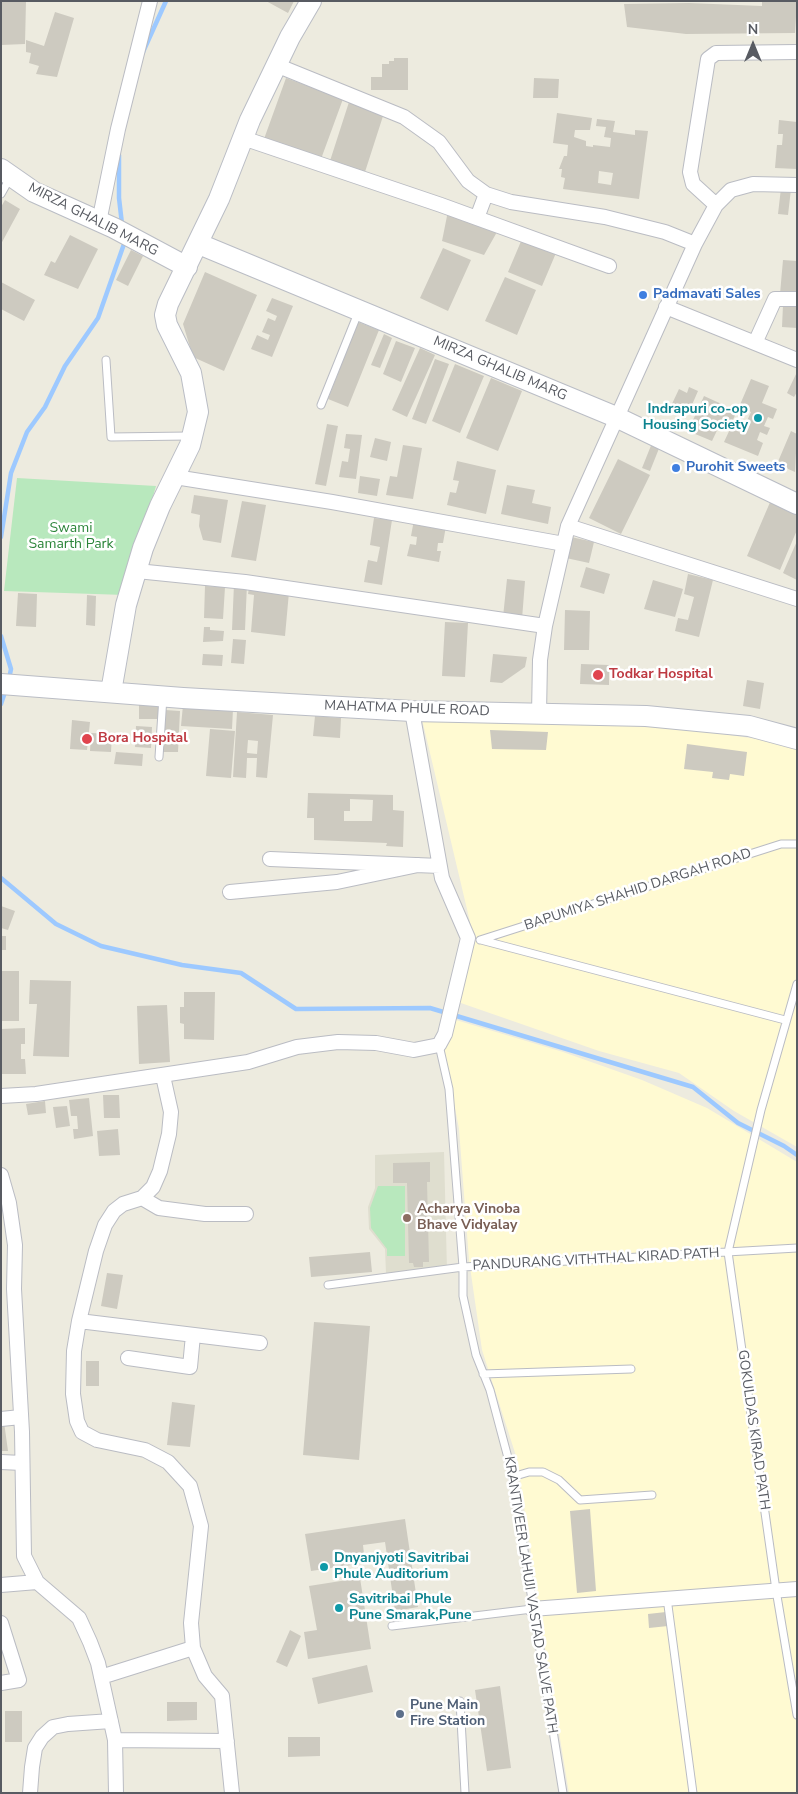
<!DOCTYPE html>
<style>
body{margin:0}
#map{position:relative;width:798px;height:1794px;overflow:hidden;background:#edebdf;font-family:"Nunito Sans",sans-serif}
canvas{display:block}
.frame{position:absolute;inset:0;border:2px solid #585b62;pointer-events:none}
.north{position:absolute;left:728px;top:20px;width:50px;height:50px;-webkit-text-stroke:4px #fff;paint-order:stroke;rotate:0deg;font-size:14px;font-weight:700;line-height:20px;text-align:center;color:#585b62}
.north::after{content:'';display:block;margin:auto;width:18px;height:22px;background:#585b62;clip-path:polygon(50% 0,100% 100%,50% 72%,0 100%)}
</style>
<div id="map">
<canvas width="798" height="1794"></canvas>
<div class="frame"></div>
<div class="north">N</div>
</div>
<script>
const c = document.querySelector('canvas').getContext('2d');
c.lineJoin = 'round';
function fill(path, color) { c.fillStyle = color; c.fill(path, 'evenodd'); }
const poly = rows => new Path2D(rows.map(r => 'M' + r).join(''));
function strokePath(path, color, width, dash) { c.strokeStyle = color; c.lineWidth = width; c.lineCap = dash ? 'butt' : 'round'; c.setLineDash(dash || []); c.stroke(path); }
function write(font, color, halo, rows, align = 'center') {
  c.font = font + ' "Nunito Sans",sans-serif'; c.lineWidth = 5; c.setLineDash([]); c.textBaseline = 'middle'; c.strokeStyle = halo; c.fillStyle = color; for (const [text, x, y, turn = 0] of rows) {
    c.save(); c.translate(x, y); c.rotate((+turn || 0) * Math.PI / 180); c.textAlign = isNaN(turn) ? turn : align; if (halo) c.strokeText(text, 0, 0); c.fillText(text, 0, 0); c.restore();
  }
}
fill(poly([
 [421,715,629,720,797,745,797,1147,734,1111,679,1073,599,1051,458,1002,475,943],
 [456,1020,563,1052,642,1080,707,1108,797,1162,797,1793,569,1793,546,1654,517,1459,482,1350,469,1260,459,1129,443,1045]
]), '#fffad2');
fill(poly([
 [444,1152,447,1271,386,1273,385,1249,369,1229,368,1207,375,1188,375,1155]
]), '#dfdecf');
fill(poly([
 [17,478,156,486,125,595,4,591],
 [378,1186,405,1186,405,1256,387,1256,387,1249,371,1228,370,1208]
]), '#b8e8bd');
strokePath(poly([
 [143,52,166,1],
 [119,155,119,198,122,224],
 [1,537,11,473,27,432,45,407,65,366,98,318,124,244,123,239],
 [1,636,11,669,9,679],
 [1,704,6,689],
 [1,878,56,924,101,946,182,965,241,973,296,1009,430,1008,693,1087,738,1123,784,1146,797,1155]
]), '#9dc9ff', 4.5);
fill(poly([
 [1,1,26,1,25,44,1,45],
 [266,1,294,1,288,13],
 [762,1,797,1,795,33,686,34,627,27,624,4,689,3,762,6],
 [55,12,74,18,57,77,36,74,39,66,29,63,31,53,26,52,26,40,44,46],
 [394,58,408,58,408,90,371,90,371,77,382,77,382,64,389,64,389,61,394,61],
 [286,78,343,99,321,159,264,139],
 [534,78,559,79,558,98,533,98],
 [349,102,384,113,364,175,329,164],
 [557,113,592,118,590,130,575,130,574,137,586,141,586,146,593,147,593,145,610,147,611,138,604,137,606,127,596,126,597,119,615,121,613,132,635,135,635,130,648,131,639,199,563,189,565,178,561,177,562,169,559,169,564,156,567,156,568,145,553,143],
 [599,171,613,173,611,185,598,183],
 [779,120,797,122,797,169,775,168,777,145,782,145,783,134,778,134],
 [781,188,791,189,788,215,778,214],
 [5,200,20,209,1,244,1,207],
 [448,211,497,232,484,255,442,241],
 [70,235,98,249,78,289,44,275,51,261,55,263],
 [522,239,556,253,542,286,508,272],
 [443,248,471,260,448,311,420,298],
 [131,250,143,256,128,286,116,280],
 [783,260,797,261,797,296,780,294],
 [205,272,257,295,224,371,193,357,183,324],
 [505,277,536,290,517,335,485,321],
 [1,282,35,300,24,321,1,309],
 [272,298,293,306,272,357,251,349,257,335,268,340,270,335,262,332,268,318,275,321,277,316,266,311],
 [783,305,797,306,797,328,782,327],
 [358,322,379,330,348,407,328,399],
 [384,334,392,338,380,368,371,365],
 [396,341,415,348,401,382,383,374],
 [420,348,435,355,407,417,392,410],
 [435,359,449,364,426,424,412,419],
 [455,364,484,376,460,433,432,421],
 [797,372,797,392,794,397,787,393],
 [491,378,522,391,498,451,466,438],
 [751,379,769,386,762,403,777,409,773,419,768,417,764,426,770,428,767,435,760,432,757,440,763,443,758,456,724,442,731,427,742,432,751,412,739,407],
 [689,387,698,391,688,414,671,406,679,389,687,393],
 [704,396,737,411,731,424,722,420,712,441,688,431],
 [327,424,338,426,326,486,315,484],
 [791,431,797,434,795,472,777,464],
 [346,434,362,435,356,479,339,477,342,461,348,462,350,449,344,448],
 [375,438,391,442,387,461,370,457],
 [652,443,660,446,650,471,642,468],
 [403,445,422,448,413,499,386,495,390,476,397,477],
 [618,459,650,475,621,534,589,518],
 [457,461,496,470,486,514,447,505,450,492,456,493,459,481,453,480],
 [360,476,380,479,377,496,358,493],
 [507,485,535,490,532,503,551,507,548,524,501,514],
 [194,495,228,500,221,543,203,540,199,526,200,515,191,513],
 [771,500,797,510,797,530,780,570,747,556],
 [242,501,266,505,256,561,231,557],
 [374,518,392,520,382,585,364,582,368,560,377,562,380,547,370,545],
 [414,520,446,526,443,543,438,543,437,551,441,551,439,562,407,556,410,544,416,545,417,537,411,536],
 [571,537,594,542,589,563,566,558],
 [797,541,797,580,783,573],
 [586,567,610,574,604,594,580,587],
 [688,574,713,580,699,637,675,631,678,618,688,620,694,597,684,594],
 [507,579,525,581,522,619,503,617],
 [653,580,683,589,675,617,644,609],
 [234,584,247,584,245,630,232,630],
 [205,586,225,587,223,619,204,618],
 [249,588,289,592,285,636,251,632,254,595,248,594],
 [18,593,37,594,36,627,16,626],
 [87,595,96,596,95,626,86,625],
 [565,610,590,611,589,650,564,650],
 [445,622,468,623,465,677,442,676],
 [204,627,210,627,210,630,224,631,223,641,203,642],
 [233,639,246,640,244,664,231,663],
 [203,654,223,655,222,666,202,665],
 [493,654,527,657,525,667,502,683,490,682],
 [581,664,609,665,609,685,580,684],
 [747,680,764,683,760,709,743,706],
 [139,701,161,702,160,719,139,719],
 [183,705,233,709,232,729,181,726],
 [165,710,180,711,178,752,163,752],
 [237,712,273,715,267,778,256,777,257,758,247,758,246,778,233,777],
 [248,740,258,741,257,754,247,753],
 [315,716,341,718,340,738,313,736],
 [72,720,90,722,87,750,70,749],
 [136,726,152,727,151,748,135,747],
 [210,729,235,731,231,778,206,776],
 [490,730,548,732,546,750,492,749],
 [91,733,112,734,111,752,90,751],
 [687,744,747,752,744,776,730,774,729,780,712,778,713,772,684,769],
 [116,752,143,754,142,766,114,764],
 [308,793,393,795,393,810,404,811,403,847,386,846,387,843,314,840,314,818,307,818],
 [350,799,373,800,372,821,344,821,344,811,350,811],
 [1,906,15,911,8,930,1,928],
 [1,936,6,936,6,950,1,950],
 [1,971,19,971,19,1021,1,1021],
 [30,980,71,981,69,1057,33,1056,37,1004,29,1004],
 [184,992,215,992,214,1040,184,1039,184,1024,180,1023,180,1007,184,1007],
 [167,1005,170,1062,139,1064,137,1006],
 [25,1028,25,1044,21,1044,21,1059,25,1059,26,1074,1,1074,1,1029],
 [103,1095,119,1095,120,1118,104,1118],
 [89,1098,93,1136,74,1139,73,1129,78,1129,77,1116,71,1116,69,1100],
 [45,1101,46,1113,28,1115,26,1104],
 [67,1106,70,1126,56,1128,53,1107],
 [118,1129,120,1155,99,1156,97,1131],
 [430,1162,430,1182,427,1182,429,1262,423,1262,423,1267,414,1267,413,1263,409,1263,407,1183,393,1183,393,1163],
 [370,1252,372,1272,311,1277,309,1257],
 [107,1273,123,1275,117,1309,101,1306],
 [314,1322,370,1326,359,1460,303,1455],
 [86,1361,99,1361,99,1386,86,1386],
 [172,1402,195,1405,190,1447,167,1445],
 [1,1422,4,1422,8,1451,1,1451],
 [590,1509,596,1591,577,1593,570,1511],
 [405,1519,418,1607,395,1611,385,1542,363,1545,365,1563,311,1571,305,1534],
 [360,1578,371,1649,308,1659,304,1632,317,1630,309,1586],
 [666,1612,668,1626,649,1628,648,1614],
 [290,1630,301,1636,287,1667,276,1662],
 [367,1665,373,1692,318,1704,312,1678],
 [500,1686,511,1768,487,1771,475,1690],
 [167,1702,197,1702,197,1720,167,1721],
 [5,1711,22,1711,22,1742,5,1742],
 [288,1737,320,1737,320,1756,288,1757]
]), '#cdcac0');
const lane = poly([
 [1,194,10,178],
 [106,360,111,437,189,436],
 [321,405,358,313],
 [159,757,163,697],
 [480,940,781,844,797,844],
 [481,940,785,1020],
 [797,984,761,1110,728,1252,776,1590,797,1715],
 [439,1045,449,1089,463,1267,463,1296,476,1355,490,1390,511,1469,563,1793],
 [328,1285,463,1267,797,1248],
 [483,1374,631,1369],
 [512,1477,529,1472,543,1472,559,1480,580,1500,652,1495],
 [667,1598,693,1793],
 [392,1626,532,1609],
 [460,1701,465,1793]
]);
const street = poly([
 [276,65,404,117,439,142,468,181,486,194,511,202,605,217,665,232,695,244],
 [243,138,441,205,609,266],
 [716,205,693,184,690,172,708,59,716,53,797,52],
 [477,218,486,194],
 [99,222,118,129,150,1],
 [666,307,797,360],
 [755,343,775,299,797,299],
 [175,477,332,502,564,544],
 [568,526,797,599],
 [137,571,245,582,545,626],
 [539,714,540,660,545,626,568,526,695,244,716,205,731,190,753,184,797,185],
 [270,859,440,866],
 [230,892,337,882,418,865],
 [163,1076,171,1112,169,1134,160,1171,153,1187,142,1198,123,1204,114,1211,105,1225,96,1251,79,1321,74,1351,73,1394,77,1421,82,1432,97,1440,145,1450,168,1462,190,1486,201,1526,191,1623,193,1648,205,1676,222,1696,232,1793],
 [1,1096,36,1094,248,1062,297,1047,338,1042,376,1043,414,1050,439,1045,445,1034,468,938,442,878,412,711],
 [1,1175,9,1203,15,1245,14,1289,22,1432,24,1556,37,1582,79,1618,90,1642,98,1663,115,1740,116,1793],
 [142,1198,159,1208,205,1214,246,1214],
 [79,1321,260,1343],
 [128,1358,190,1367,193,1335],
 [1,1419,21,1417],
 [1,1462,22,1463],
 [1,1585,37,1582],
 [532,1609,797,1589],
 [1,1623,19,1680,1,1683],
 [101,1677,193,1648],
 [115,1740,227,1741],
 [30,1793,32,1767,35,1748,42,1737,53,1727,68,1724,111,1721]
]);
const secondary = poly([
 [1,169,34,192,114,228,187,267],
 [199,244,616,417,797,504],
 [1,684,183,698,412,711,646,716,749,726,797,739],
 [111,692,126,605,143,548,160,506,190,445,198,412,191,373,167,325,165,315,168,304,219,199,250,120,290,37,311,1]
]);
strokePath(lane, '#babcc3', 9);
strokePath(street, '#babcc3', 16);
strokePath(secondary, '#babdc5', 22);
strokePath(lane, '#fff', 7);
strokePath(street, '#fff', 14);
strokePath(secondary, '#fff', 20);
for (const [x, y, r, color] of [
 [643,295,5,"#3f7fe0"],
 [758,418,5,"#0f9aa8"],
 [676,468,5,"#3f7fe0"],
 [598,675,6,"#e0444e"],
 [87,739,6,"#e0444e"],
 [407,1218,5,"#8d6e63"],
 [324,1567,5,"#0f9aa8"],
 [339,1608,5,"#0f9aa8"],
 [400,1714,5,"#5c6f8a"]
]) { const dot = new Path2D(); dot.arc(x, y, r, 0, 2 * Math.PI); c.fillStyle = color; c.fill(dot); strokePath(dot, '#fff', 2); }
write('14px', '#585b62', '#fff', [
 ["MIRZA GHALIB MARG",93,220,27],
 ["MIRZA GHALIB MARG",500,369,23],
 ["MAHATMA PHULE ROAD",407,709,2],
 ["BAPUMIYA SHAHID DARGAH ROAD",638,890,-18],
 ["PANDURANG VITHTHAL KIRAD PATH",596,1260,-3],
 ["GOKULDAS KIRAD PATH",753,1430,82],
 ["KRANTIVEER LAHUJI VASTAD SALVE PATH",530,1595,81]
]);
write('bold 14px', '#366cbe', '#fff', [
 ["Padmavati Sales",653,295],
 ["Purohit Sweets",686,468]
], 'left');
write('bold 14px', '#0d838f', '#fff', [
 ["Indrapuri co-op",748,410,"right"],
 ["Housing Society",748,426,"right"],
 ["Dnyanjyoti Savitribai",334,1559],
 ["Phule Auditorium",334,1575],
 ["Savitribai Phule",349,1600],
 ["Pune Smarak,Pune",349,1616]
], 'left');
write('14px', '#2c853a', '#fff', [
 ["Swami",71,529],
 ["Samarth Park",71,545]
]);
write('bold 14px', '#be3a42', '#fff', [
 ["Todkar Hospital",609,675],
 ["Bora Hospital",98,739]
], 'left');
write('bold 14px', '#785e54', '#fff', [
 ["Acharya Vinoba",417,1210],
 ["Bhave Vidyalay",417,1226]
], 'left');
write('bold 14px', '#4e5e75', '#fff', [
 ["Pune Main",410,1706],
 ["Fire Station",410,1722]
], 'left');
</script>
